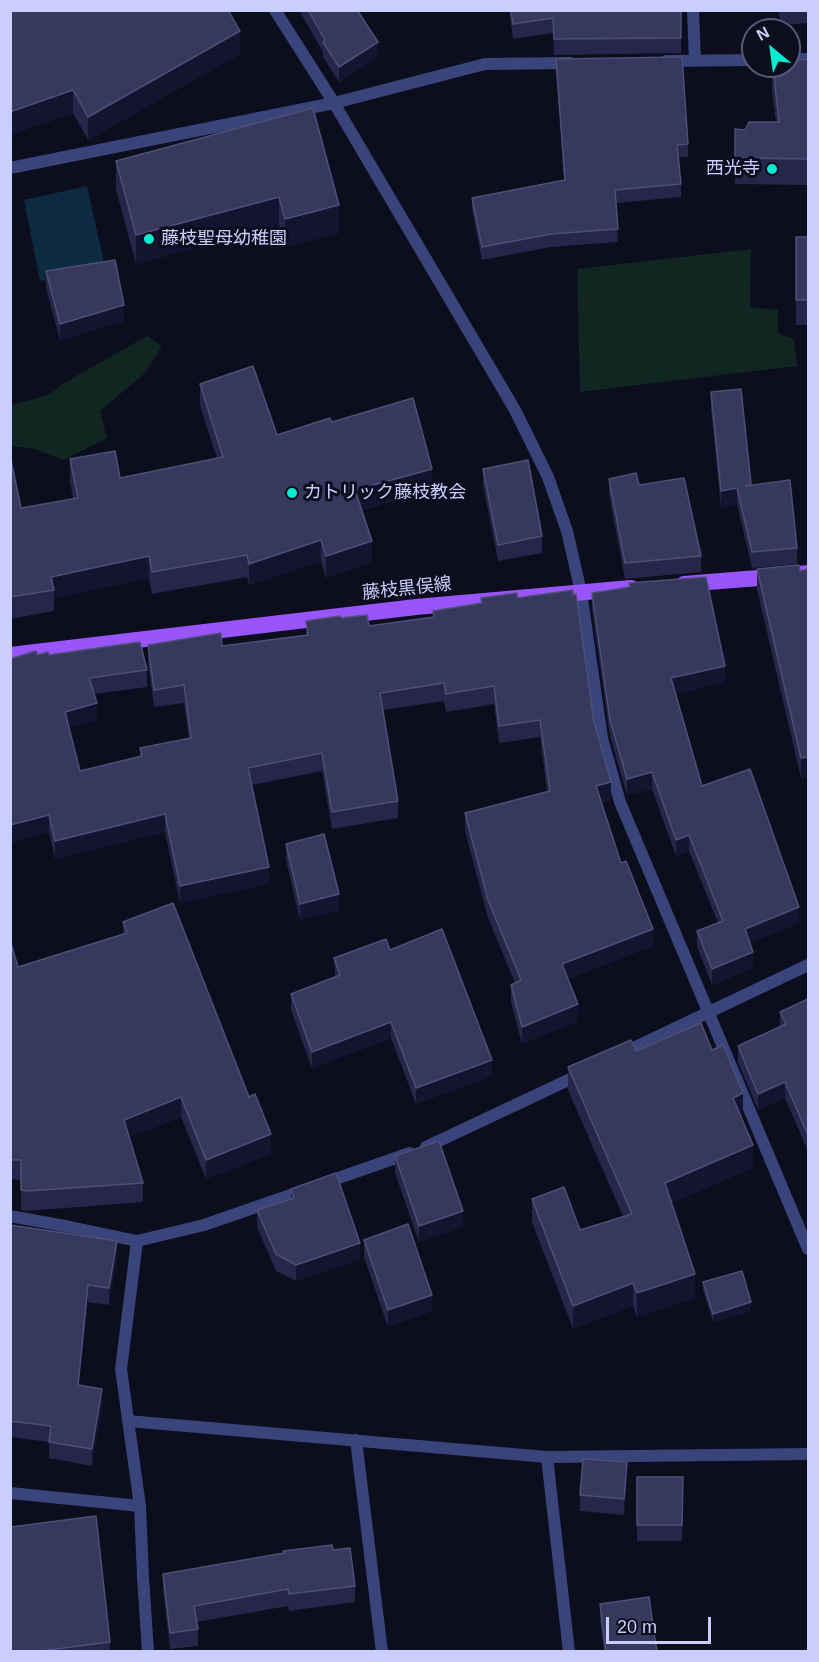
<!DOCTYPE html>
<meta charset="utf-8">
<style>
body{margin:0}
#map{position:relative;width:819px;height:1662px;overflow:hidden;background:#0c0d1d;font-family:Arial,sans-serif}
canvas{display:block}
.frame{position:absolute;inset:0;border:12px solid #cacefd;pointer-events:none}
.north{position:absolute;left:741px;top:18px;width:60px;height:60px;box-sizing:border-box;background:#0c0d1d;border:2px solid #585a77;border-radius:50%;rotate:331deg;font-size:16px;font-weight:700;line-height:24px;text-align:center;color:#cacefd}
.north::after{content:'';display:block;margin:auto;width:21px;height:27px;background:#08ebd2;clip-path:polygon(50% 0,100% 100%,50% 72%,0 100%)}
.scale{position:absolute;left:606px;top:1617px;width:105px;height:27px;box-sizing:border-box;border:3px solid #cacefd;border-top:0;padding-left:8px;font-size:18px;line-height:21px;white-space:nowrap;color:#cacefd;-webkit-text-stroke:4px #0c0d1d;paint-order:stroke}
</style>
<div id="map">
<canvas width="819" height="1662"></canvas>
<div class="frame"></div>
<div class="north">N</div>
<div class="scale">20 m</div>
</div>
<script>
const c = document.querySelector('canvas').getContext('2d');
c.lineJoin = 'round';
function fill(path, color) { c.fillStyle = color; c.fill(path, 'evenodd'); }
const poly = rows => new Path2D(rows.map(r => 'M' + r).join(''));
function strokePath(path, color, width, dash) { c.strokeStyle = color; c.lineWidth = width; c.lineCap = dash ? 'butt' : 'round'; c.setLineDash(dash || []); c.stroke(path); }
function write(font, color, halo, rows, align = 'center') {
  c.font = font + ' Arial,"Noto Sans JP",sans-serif'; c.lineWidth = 6; c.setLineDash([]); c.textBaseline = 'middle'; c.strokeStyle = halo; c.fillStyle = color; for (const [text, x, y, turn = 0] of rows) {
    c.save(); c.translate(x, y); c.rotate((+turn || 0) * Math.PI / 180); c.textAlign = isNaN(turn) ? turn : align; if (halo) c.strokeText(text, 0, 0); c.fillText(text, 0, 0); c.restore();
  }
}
fill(poly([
 [751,249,750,307,778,310,778,333,794,339,797,366,580,392,577,269],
 [147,336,162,346,144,374,100,411,107,438,64,460,34,449,11,446,11,405,49,395,64,383]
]), '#0f2621');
fill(poly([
 [87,186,105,267,40,281,24,200]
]), '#0d2b40');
strokePath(poly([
 [275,10,334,103,515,410,548,477,567,531,581,592,602,738,620,802,808,1249],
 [693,10,695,61],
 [789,59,808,59],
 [666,61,753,60],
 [10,168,334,103,485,64,571,63],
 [621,1054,808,965],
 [426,1147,581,1074],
 [324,1183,410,1153],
 [10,1216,70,1227,137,1241,204,1225,305,1190],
 [137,1241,121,1369,140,1506,143,1577,148,1652],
 [128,1421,547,1457,808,1454],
 [356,1440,382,1652],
 [547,1457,569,1652],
 [10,1493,140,1506]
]), '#39447a', 12);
strokePath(poly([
 [684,584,783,576,808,573],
 [10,655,416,607,631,588]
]), '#9955f9', 16);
fill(poly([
 [10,10,240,54,88,140,73,113,10,135],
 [299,10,357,10,378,57,339,82,323,57,323,52],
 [509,10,681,10,681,53,554,55,553,33,513,39],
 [779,10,808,10,808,23,780,25],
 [556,59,688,144,688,157,678,157,681,184,681,197,616,203,618,242,551,247,482,260,472,210,472,198,564,180,556,71],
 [808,59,808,185,735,184,735,129,745,130,776,122,772,89,772,66],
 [313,108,339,233,285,247,279,225,136,264,116,189,116,161],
 [796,237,808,237,808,325,796,325],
 [46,271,124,321,60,340,46,288],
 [200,384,277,435,332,422,432,490,361,510,372,562,326,578,321,561,249,585,247,577,152,594,149,578,54,598,54,611,10,619,10,455,21,508,73,499,70,481,70,459,120,478,217,458,200,406],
 [711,392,751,485,797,548,797,564,752,568,737,504,721,508,711,408],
 [483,469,542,536,542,553,498,561,483,485],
 [609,479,639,485,701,556,701,572,625,579,609,495],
 [757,569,800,571,808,569,808,776,801,778,757,589],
 [629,583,725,682,676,694,702,786,799,923,750,943,753,968,712,985,697,947,697,931,718,923,689,851,676,856,652,789,627,795,610,736,592,609,592,593,629,587],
 [481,598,517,598,594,722,611,800,601,802,621,863,653,946,568,979,578,1021,522,1044,511,1002,511,985,515,983,488,918,465,831,465,813,547,792,540,737,499,743,494,704,446,712,444,701,383,710,398,801,398,818,332,829,322,771,252,785,269,884,180,903,165,832,55,859,49,832,37,655,49,655,147,670,147,687,94,694,97,720,69,728,80,771,140,756,140,748,189,738,184,703,154,707,148,663,148,645,222,646,306,635,306,621,341,618,369,626,433,617,433,611,481,603],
 [286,844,339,910,300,920,286,860],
 [123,922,271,1154,206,1179,181,1117,129,1137,143,1183,143,1202,27,1211,21,1210,21,1180,10,1179,10,940,18,967,123,934],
 [390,950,492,1076,416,1104,391,1038,312,1068,291,1010,291,994,335,977,334,958],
 [808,999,808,1151,785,1098,758,1110,738,1062,738,1046,780,1027,780,1012],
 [712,1050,743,1116,741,1117,753,1168,671,1203,695,1298,637,1317,633,1306,573,1329,532,1222,532,1199,580,1230,623,1216,568,1090,568,1067,636,1051],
 [395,1156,463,1227,419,1242,395,1173],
 [291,1189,360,1259,296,1281,276,1271,257,1227,257,1210,291,1199],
 [10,1225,117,1257,109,1305,88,1302,79,1385,102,1405,92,1466,49,1458,49,1442,10,1437],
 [364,1240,432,1311,388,1327,364,1257],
 [703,1282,751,1311,713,1322,703,1290],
 [637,1477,683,1477,682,1541,637,1541],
 [627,1479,624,1515,580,1511,580,1495],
 [333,1550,355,1586,355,1602,289,1611,288,1606,197,1622,198,1629,198,1646,170,1649,163,1590,163,1574],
 [600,1604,657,1652,604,1652,600,1620],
 [110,1642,110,1652,10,1652]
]), '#25264a');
fill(poly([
 [240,31,240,54,88,140,88,117],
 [378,42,378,57,339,82,339,67],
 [73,90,73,113,10,135,10,112],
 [279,197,279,225,136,264,136,235],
 [339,205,339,233,285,247,285,219],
 [124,305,124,321,60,340,60,324],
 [432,469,432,490,355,511,355,490],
 [737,488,737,504,721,508,721,491],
 [321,540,321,561,249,585,249,564],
 [372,541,372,562,326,578,326,556],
 [149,556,149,578,54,598,54,590,51,577],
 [725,666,725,682,671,695,671,678],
 [97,703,97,720,65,730,65,712],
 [808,757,808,776,801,778,801,758],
 [652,772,652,789,627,795,627,779],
 [611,782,611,800,596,804,596,786],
 [165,814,165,832,55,859,55,841],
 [49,815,49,832,10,843,10,825],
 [689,835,689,851,676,856,676,840],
 [269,867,269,884,180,903,180,886],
 [339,894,339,910,300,920,300,904],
 [799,907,799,923,745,946,745,929],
 [653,929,653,946,562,982,562,964],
 [753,952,753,968,712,985,712,969],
 [578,1004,578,1021,522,1044,522,1027],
 [391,1022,391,1038,312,1068,312,1052],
 [492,1060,492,1076,416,1104,416,1088],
 [785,1082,785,1098,758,1110,758,1094],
 [743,1093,743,1116,733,1121,733,1098],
 [181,1097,181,1117,124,1139,124,1120],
 [271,1134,271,1154,206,1179,206,1160],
 [753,1145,753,1168,665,1206,665,1183],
 [463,1211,463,1227,419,1242,419,1226],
 [117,1241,117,1257,109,1305,109,1288],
 [360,1243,360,1259,296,1281,296,1265],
 [695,1274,695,1298,637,1317,637,1293],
 [633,1283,633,1306,573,1329,573,1306],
 [88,1285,88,1302,78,1401,78,1385],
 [432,1295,432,1311,388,1327,388,1310],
 [751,1302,751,1311,713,1322,713,1314],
 [102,1389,102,1405,92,1466,92,1449],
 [627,1462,627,1479,624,1515,624,1499]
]), '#141430');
const building = poly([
 [10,10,228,10,240,31,88,117,73,90,10,112,10,10],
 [308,10,357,10,378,42,339,67,323,42,325,40,308,10],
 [511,10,681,10,681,38,554,39,553,18,513,24,511,10],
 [682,57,688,144,677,145,681,184,615,190,618,229,551,234,482,247,472,198,565,180,556,59,682,57],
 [808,59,808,159,735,158,735,129,745,130,749,122,779,122,773,66,789,66,789,61,808,59],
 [313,108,339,205,285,219,279,197,136,235,116,161,313,108],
 [796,237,808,237,808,300,796,300,796,237],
 [115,260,124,305,60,324,46,271,115,260],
 [253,366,277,435,330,418,332,422,413,398,432,469,355,490,372,541,326,556,321,540,249,564,247,555,152,572,149,556,51,577,54,590,10,597,10,455,21,508,78,498,70,459,115,451,120,478,223,457,200,384,253,366],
 [741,389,751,484,746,486,790,480,797,548,752,552,737,488,721,491,711,392,741,389],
 [528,460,542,536,498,545,483,469,528,460],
 [636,473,639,485,684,478,701,556,625,563,609,479,636,473],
 [799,565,800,571,808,569,808,757,801,758,757,569,799,565],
 [706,577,725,666,671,678,702,786,750,769,799,907,745,929,753,952,712,969,697,931,723,921,689,835,676,840,652,772,627,779,610,720,592,593,630,587,629,583,706,577],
 [573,590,573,595,576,594,594,722,611,782,596,786,621,863,626,861,653,929,562,964,578,1004,522,1027,511,985,521,980,488,900,465,813,550,791,540,720,499,726,494,686,446,694,444,683,380,693,398,801,332,812,322,753,248,768,269,867,180,886,165,814,55,841,49,815,10,825,10,659,36,651,37,655,48,652,49,655,140,642,147,670,89,678,97,703,65,712,80,771,142,756,140,748,191,738,184,685,154,690,148,645,221,633,222,646,308,635,306,621,340,616,341,618,367,615,369,626,434,617,433,611,482,603,481,598,517,593,517,598,573,590],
 [324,834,339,894,300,904,286,844,324,834],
 [173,903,249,1097,255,1094,271,1134,206,1160,181,1097,124,1120,143,1183,27,1191,21,1190,21,1160,10,1160,10,940,18,967,127,933,123,922,173,903],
 [442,929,492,1060,416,1088,391,1022,312,1052,291,994,340,975,334,958,386,939,390,950,442,929],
 [808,999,808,1135,785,1082,758,1094,738,1046,786,1024,780,1012,808,999],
 [701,1023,712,1050,723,1045,743,1093,733,1098,753,1145,665,1183,695,1274,637,1293,633,1283,573,1306,532,1199,564,1187,580,1230,632,1214,568,1067,631,1040,636,1051,701,1023],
 [439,1141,463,1211,419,1226,395,1156,439,1141],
 [336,1173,360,1243,296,1265,276,1254,257,1210,294,1198,291,1189,336,1173],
 [408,1224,432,1295,388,1310,364,1240,408,1224],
 [10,1225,117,1241,109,1288,88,1285,78,1385,102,1389,92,1449,49,1442,51,1426,10,1421,10,1225],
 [742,1271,751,1302,713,1314,703,1282,742,1271],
 [583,1459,627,1462,624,1499,580,1495,583,1459],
 [637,1477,683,1477,682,1525,637,1525,637,1477],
 [96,1516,110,1642,33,1652,10,1652,10,1526,11,1527,96,1516],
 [332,1545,333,1550,350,1548,355,1586,289,1594,288,1589,194,1606,198,1629,170,1633,163,1574,284,1553,283,1551,332,1545],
 [649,1597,657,1652,606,1652,600,1604,649,1597]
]);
fill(building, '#37385e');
strokePath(building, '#4e4f77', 1.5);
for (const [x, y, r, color] of [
 [772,169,6,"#08ebd2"],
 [149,239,6,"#08ebd2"],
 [292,493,6,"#08ebd2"]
]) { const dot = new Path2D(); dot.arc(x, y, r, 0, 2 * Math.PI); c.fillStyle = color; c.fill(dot); strokePath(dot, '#0c0d1d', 2); }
write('18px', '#cacefd', '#0c0d1d', [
 ["西光寺",760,169,"right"],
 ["藤枝聖母幼稚園",161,239],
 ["カトリック藤枝教会",304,493]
], 'left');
write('18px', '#cacefd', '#0c0d1d', [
 ["藤枝黒俣線",407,589,-6]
]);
</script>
